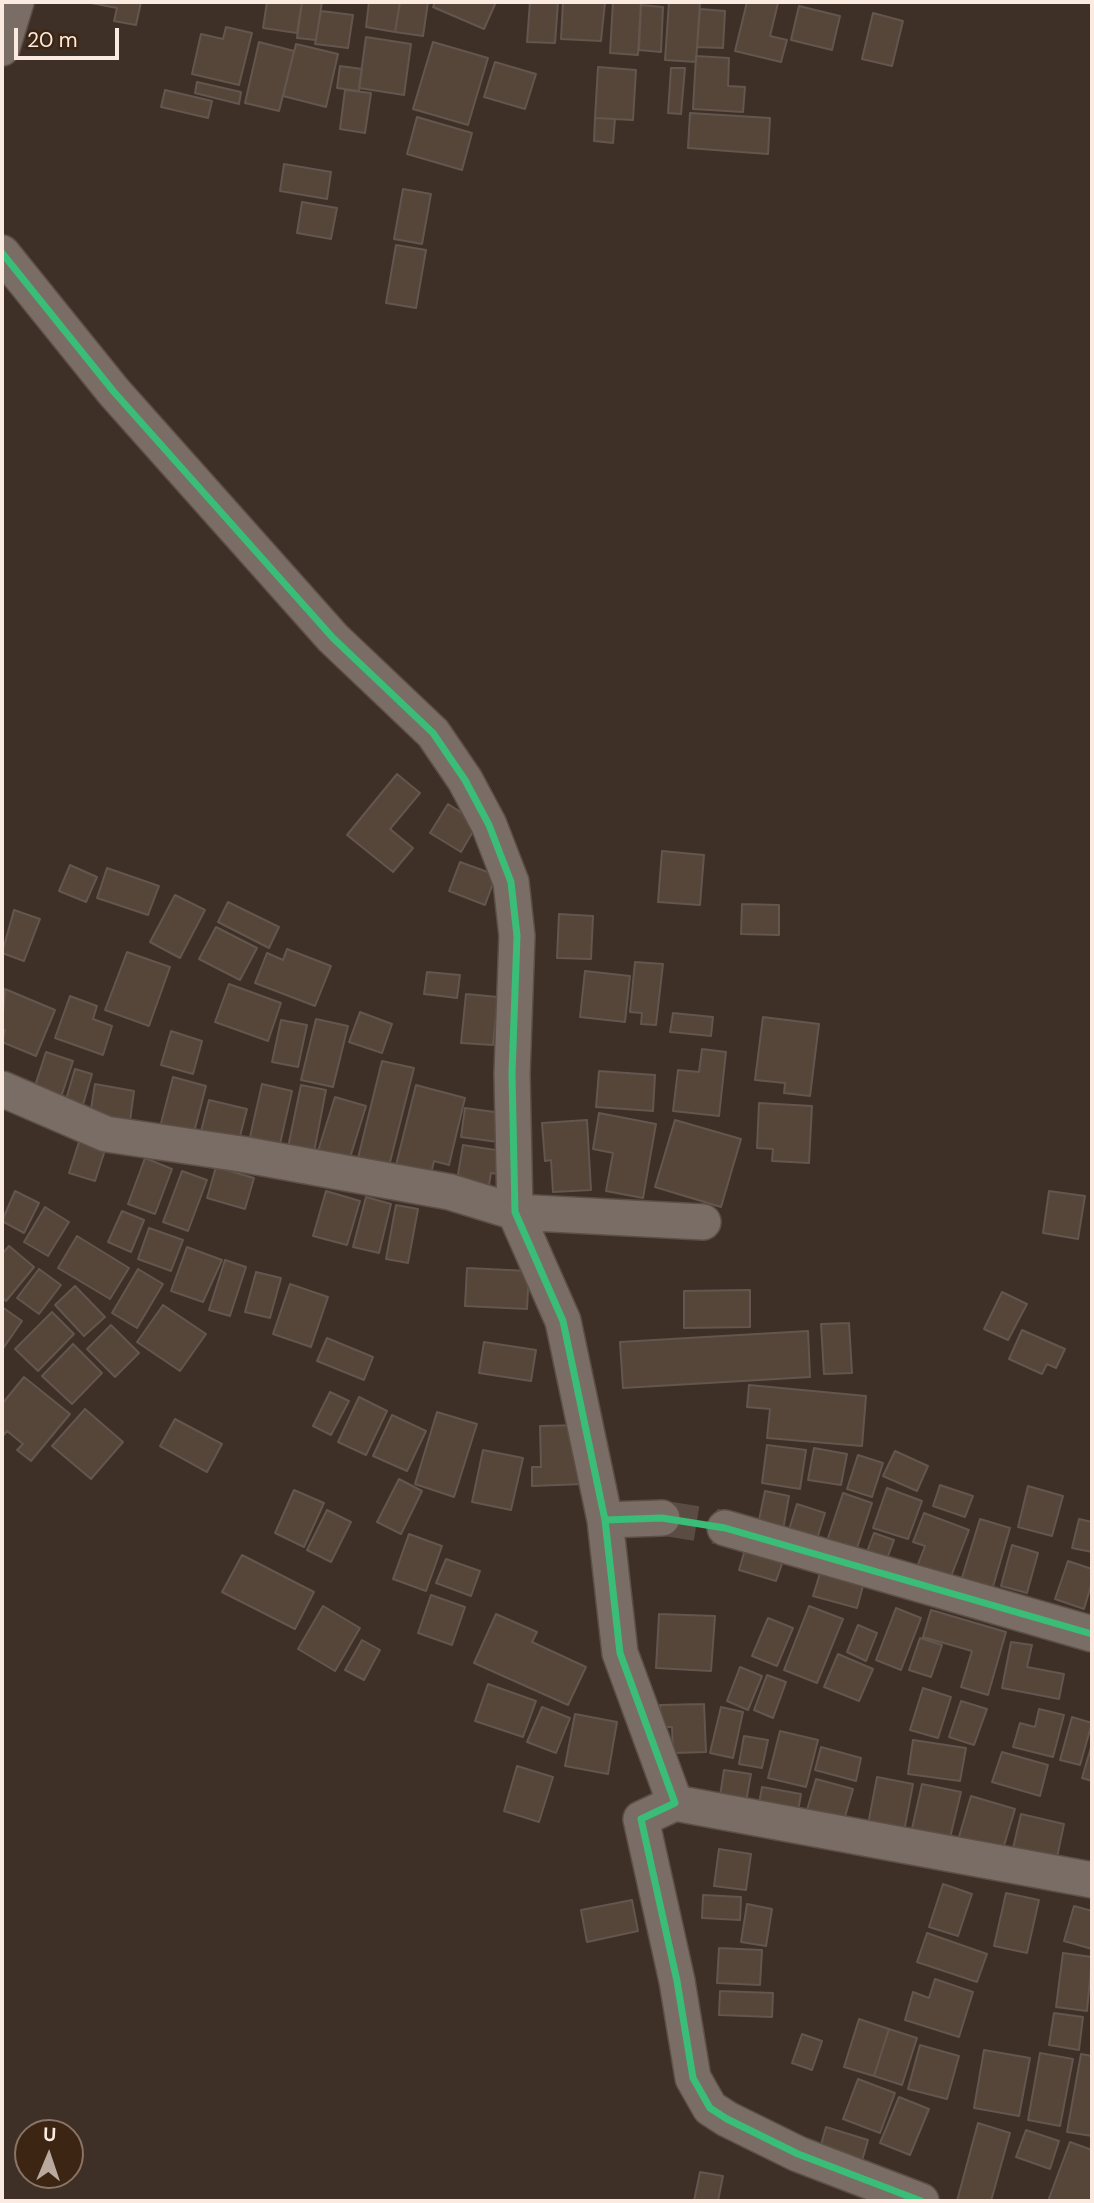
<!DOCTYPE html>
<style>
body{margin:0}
#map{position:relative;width:1094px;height:2203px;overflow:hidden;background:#3e3027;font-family:"DM Sans",sans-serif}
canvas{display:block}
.frame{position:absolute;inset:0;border:4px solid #fbeadf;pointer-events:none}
.north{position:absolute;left:14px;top:2119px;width:70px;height:70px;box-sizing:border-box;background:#3d2513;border:2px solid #897465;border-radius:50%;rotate:2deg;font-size:19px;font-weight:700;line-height:28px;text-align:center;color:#fbeadf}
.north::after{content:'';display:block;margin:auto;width:24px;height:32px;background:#b9a99f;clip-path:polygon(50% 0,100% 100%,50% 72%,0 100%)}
.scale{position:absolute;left:14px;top:28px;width:105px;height:32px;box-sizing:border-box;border:4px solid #fbeadf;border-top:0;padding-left:9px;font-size:21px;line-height:24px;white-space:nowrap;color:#fbeadf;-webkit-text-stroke:5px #3d2513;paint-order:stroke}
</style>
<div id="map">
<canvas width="1094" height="2203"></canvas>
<div class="frame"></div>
<div class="north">U</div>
<div class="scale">20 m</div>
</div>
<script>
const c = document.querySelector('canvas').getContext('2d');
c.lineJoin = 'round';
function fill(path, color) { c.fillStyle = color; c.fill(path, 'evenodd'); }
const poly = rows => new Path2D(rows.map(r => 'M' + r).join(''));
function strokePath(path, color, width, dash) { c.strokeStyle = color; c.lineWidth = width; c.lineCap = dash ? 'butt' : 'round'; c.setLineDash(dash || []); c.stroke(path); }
const building = poly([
 [86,2,141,2,136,25,114,21,117,8,86,2],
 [267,2,302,2,297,33,263,28,267,2],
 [302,2,322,2,316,40,297,38,302,2],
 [369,2,400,2,395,32,366,27,369,2],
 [400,2,428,2,423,36,395,32,400,2],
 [435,2,496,2,484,29,433,7,435,2],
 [530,2,558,2,555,43,527,42,530,2],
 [563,2,605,2,601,41,561,39,563,2],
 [613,2,641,2,638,55,610,53,613,2],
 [669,2,700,2,696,62,665,60,669,2],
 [747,2,778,3,770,36,787,40,781,62,735,51,747,2],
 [641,5,663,7,661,52,639,50,641,5],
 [799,6,840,16,832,50,791,40,799,6],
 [700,9,725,11,723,48,697,47,700,9],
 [321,11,353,15,348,48,315,44,321,11],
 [873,13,903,21,892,66,862,59,873,13],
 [226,27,252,33,239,85,192,74,201,34,223,39,226,27],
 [366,37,411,44,404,95,359,88,366,37],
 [259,42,294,51,279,111,245,103,259,42],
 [433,42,488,58,468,125,413,109,433,42],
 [296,44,338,54,326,107,283,96,296,44],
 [696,56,729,58,728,86,745,87,743,112,693,109,696,56],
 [495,62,536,74,525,109,484,97,495,62],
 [340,66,362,69,359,91,337,88,340,66],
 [598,67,636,70,633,120,595,118,598,67],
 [671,68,685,68,681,114,668,113,671,68],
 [197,82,241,92,239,104,195,93,197,82],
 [165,90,212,101,208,118,161,107,165,90],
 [345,90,371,93,365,133,340,129,345,90],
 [690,113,770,118,768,154,688,148,690,113],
 [417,117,472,133,462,170,407,154,417,117],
 [595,118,615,119,613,143,594,141,595,118],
 [284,164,331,172,327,199,280,191,284,164],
 [403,189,431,194,422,244,394,239,403,189],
 [302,202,337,208,331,239,297,233,302,202],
 [396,245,426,250,416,308,386,303,396,245],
 [397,774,420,793,390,829,413,848,393,872,347,835,397,774],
 [448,804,478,823,461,852,430,833,448,804],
 [662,851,704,855,700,905,658,902,662,851],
 [460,862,496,875,485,905,449,891,460,862],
 [70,865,97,877,86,902,59,891,70,865],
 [107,868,159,886,148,915,97,898,107,868],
 [175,895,205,910,180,958,150,942,175,895],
 [228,902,279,927,269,948,218,922,228,902],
 [742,904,779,905,779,935,741,934,742,904],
 [14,910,40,919,24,961,2,953,14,910],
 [559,914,593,916,591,959,557,958,559,914],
 [216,927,257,948,240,980,199,959,216,927],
 [287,949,331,966,315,1006,255,983,267,953,283,960,287,949],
 [127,952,170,967,149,1026,105,1010,127,952],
 [635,962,663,964,656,1025,641,1024,642,1013,630,1012,635,962],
 [585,971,630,976,625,1022,580,1017,585,971],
 [427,972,460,975,457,998,424,994,427,972],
 [229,984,281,1003,268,1041,215,1022,229,984],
 [5,989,55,1010,36,1056,2,1042,5,1030,2,1028,5,989],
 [466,994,498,997,493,1045,461,1043,466,994],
 [70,996,97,1006,93,1019,112,1026,103,1055,55,1038,70,996],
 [360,1012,392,1024,382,1053,349,1042,360,1012],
 [673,1013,713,1017,711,1036,670,1032,673,1013],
 [763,1017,819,1024,810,1096,784,1093,785,1083,755,1080,763,1017],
 [316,1019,348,1026,333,1087,301,1080,316,1019],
 [281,1020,307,1025,298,1067,272,1062,281,1020],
 [171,1031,202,1041,193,1074,161,1065,171,1031],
 [702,1049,726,1052,719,1116,673,1111,678,1070,699,1072,702,1049],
 [46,1052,73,1061,60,1100,33,1092,46,1052],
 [382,1061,414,1068,389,1166,358,1158,382,1061],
 [75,1069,92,1074,82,1108,65,1103,75,1069],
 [599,1071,655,1075,653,1111,596,1107,599,1071],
 [173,1077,206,1086,192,1140,159,1131,173,1077],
 [95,1084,134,1091,130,1121,90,1115,95,1084],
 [262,1084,292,1091,280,1144,250,1137,262,1084],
 [301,1085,326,1090,313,1157,287,1152,301,1085],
 [416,1085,465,1098,449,1165,434,1161,430,1178,395,1169,416,1085],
 [335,1097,366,1106,349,1161,318,1151,335,1097],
 [209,1100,247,1109,237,1148,199,1139,209,1100],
 [759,1103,812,1106,809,1163,772,1161,773,1149,757,1148,759,1103],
 [465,1108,502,1113,498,1142,461,1137,465,1108],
 [599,1113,656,1124,643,1198,606,1191,613,1153,593,1149,599,1113],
 [587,1120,591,1190,553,1192,551,1160,545,1161,542,1123,587,1120],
 [675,1120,741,1139,721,1207,655,1187,675,1120],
 [80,1139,106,1147,95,1181,69,1173,80,1139],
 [463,1145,508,1152,505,1175,491,1173,488,1191,456,1186,463,1145],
 [145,1158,172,1169,155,1214,128,1204,145,1158],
 [216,1167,254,1178,245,1209,207,1198,216,1167],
 [182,1171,207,1180,188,1231,163,1222,182,1171],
 [15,1191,39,1203,24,1233,2,1221,15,1191],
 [326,1191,360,1201,347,1245,313,1236,326,1191],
 [1049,1191,1085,1196,1078,1239,1043,1233,1049,1191],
 [366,1197,391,1204,379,1253,353,1247,366,1197],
 [396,1205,418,1209,408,1263,386,1259,396,1205],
 [45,1207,69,1222,48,1256,24,1242,45,1207],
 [122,1211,144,1220,131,1252,108,1242,122,1211],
 [149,1228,183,1240,171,1271,138,1259,149,1228],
 [77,1236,129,1268,110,1299,58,1268,77,1236],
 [9,1246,34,1267,6,1301,2,1297,2,1254,9,1246],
 [187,1247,222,1260,203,1302,171,1291,187,1247],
 [225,1260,246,1267,230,1316,209,1310,225,1260],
 [467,1268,529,1271,527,1309,465,1306,467,1268],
 [39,1269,61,1285,39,1314,17,1298,39,1269],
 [138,1269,163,1284,137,1328,112,1313,138,1269],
 [256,1272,281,1278,270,1318,245,1312,256,1272],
 [290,1284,328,1297,311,1347,273,1334,290,1284],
 [75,1286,105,1317,84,1336,55,1305,75,1286],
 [750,1290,750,1327,684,1328,684,1291,750,1290],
 [1002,1292,1027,1304,1008,1340,984,1329,1002,1292],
 [163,1305,206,1334,180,1371,137,1342,163,1305],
 [2,1307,22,1321,2,1350,2,1307],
 [52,1312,74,1334,38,1371,15,1349,52,1312],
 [849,1323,852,1373,824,1374,821,1324,849,1323],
 [111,1325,139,1353,115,1377,87,1349,111,1325],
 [1022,1330,1065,1349,1056,1368,1047,1364,1042,1374,1009,1359,1022,1330],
 [808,1331,810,1377,623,1388,620,1342,808,1331],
 [327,1338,373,1357,364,1380,317,1361,327,1338],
 [484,1342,536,1350,531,1381,479,1373,484,1342],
 [73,1344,102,1373,72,1404,42,1376,73,1344],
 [24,1377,70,1414,31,1461,17,1450,23,1444,7,1431,2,1437,2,1404,24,1377],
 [749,1385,866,1396,862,1446,767,1438,770,1409,747,1407,749,1385],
 [330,1392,349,1401,331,1435,313,1426,330,1392],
 [359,1397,387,1411,366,1455,338,1442,359,1397],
 [85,1409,123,1442,91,1479,52,1446,85,1409],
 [437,1412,477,1424,454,1497,415,1484,437,1412],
 [392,1415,426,1431,407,1471,373,1456,392,1415],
 [175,1419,222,1444,207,1472,160,1446,175,1419],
 [581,1425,583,1484,532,1486,532,1467,541,1467,540,1426,581,1425],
 [767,1445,806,1450,800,1489,762,1483,767,1445],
 [814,1448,847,1454,841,1485,808,1480,814,1448],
 [483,1450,523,1458,511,1510,472,1502,483,1450],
 [895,1451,928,1466,917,1491,883,1476,895,1451],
 [858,1455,883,1463,872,1497,847,1489,858,1455],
 [399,1479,422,1491,401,1534,377,1522,399,1479],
 [940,1485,973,1496,965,1517,933,1506,940,1485],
 [1028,1486,1063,1496,1052,1536,1018,1527,1028,1486],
 [887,1488,922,1501,908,1539,873,1528,887,1488],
 [294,1490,324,1503,304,1547,275,1533,294,1490],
 [765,1491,789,1496,783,1530,758,1525,765,1491],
 [843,1493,872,1503,856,1551,827,1541,843,1493],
 [797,1504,825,1513,815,1545,787,1536,797,1504],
 [327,1510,351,1522,331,1562,307,1550,327,1510],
 [924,1513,969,1530,950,1579,917,1567,925,1546,913,1542,924,1513],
 [980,1519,1010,1528,992,1590,961,1581,980,1519],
 [1079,1519,1092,1522,1092,1552,1072,1548,1079,1519],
 [874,1533,894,1540,885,1564,865,1557,874,1533],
 [409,1534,442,1546,426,1591,393,1579,409,1534],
 [1012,1545,1038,1553,1027,1593,1001,1586,1012,1545],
 [746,1546,784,1558,776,1581,739,1570,746,1546],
 [242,1555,314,1592,295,1629,222,1592,242,1555],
 [446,1559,480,1571,471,1596,436,1583,446,1559],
 [1068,1561,1092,1569,1092,1582,1084,1609,1055,1599,1068,1561],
 [821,1570,864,1582,857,1608,813,1596,821,1570],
 [431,1595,465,1607,452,1645,418,1633,431,1595],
 [323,1606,360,1628,335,1671,298,1649,323,1606],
 [809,1606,843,1619,817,1683,784,1670,809,1606],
 [896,1608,921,1618,901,1670,876,1660,896,1608],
 [931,1610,1006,1632,988,1695,961,1687,972,1651,923,1637,931,1610],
 [496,1614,537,1632,532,1642,586,1667,568,1705,474,1663,496,1614],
 [659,1614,715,1616,711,1671,656,1668,659,1614],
 [768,1618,793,1628,777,1666,752,1656,768,1618],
 [858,1625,877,1633,866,1661,847,1652,858,1625],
 [920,1638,942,1645,931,1677,909,1670,920,1638],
 [362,1640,380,1650,364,1680,345,1670,362,1640],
 [1011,1642,1032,1645,1027,1667,1064,1674,1059,1699,1002,1688,1011,1642],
 [838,1654,873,1669,859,1701,824,1687,838,1654],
 [740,1667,762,1676,748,1710,727,1701,740,1667],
 [767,1675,786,1682,773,1718,754,1710,767,1675],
 [488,1684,536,1701,523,1737,475,1721,488,1684],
 [923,1688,951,1697,938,1738,910,1730,923,1688],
 [961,1701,987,1709,974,1745,949,1737,961,1701],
 [704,1704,706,1752,673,1753,672,1727,661,1727,660,1705,704,1704],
 [542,1707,570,1718,556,1753,527,1742,542,1707],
 [721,1707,743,1712,733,1758,710,1753,721,1707],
 [1039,1709,1064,1715,1053,1757,1013,1747,1020,1723,1035,1727,1039,1709],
 [575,1714,617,1722,608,1774,565,1766,575,1714],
 [1072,1717,1092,1723,1080,1765,1060,1760,1072,1717],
 [780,1731,818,1740,806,1787,768,1778,780,1731],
 [744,1736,768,1740,762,1768,739,1764,744,1736],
 [913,1740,966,1748,960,1781,908,1774,913,1740],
 [1092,1744,1092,1781,1082,1778,1092,1744],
 [821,1747,861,1758,856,1781,815,1770,821,1747],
 [1002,1752,1048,1765,1040,1796,992,1782,1002,1752],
 [517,1766,553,1777,539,1822,504,1811,517,1766],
 [724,1770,751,1774,744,1813,718,1809,724,1770],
 [877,1777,913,1784,903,1837,867,1830,877,1777],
 [816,1779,853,1789,842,1827,805,1817,816,1779],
 [922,1784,961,1792,949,1842,911,1833,922,1784],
 [762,1787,801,1794,796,1822,757,1815,762,1787],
 [971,1796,1015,1809,1000,1859,956,1847,971,1796],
 [1021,1814,1064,1824,1055,1867,1011,1857,1021,1814],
 [719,1849,751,1854,746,1890,714,1886,719,1849],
 [943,1884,972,1894,958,1936,929,1927,943,1884],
 [1006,1893,1039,1900,1027,1953,994,1946,1006,1893],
 [703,1895,741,1897,740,1920,702,1918,703,1895],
 [632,1900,638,1931,587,1942,581,1910,632,1900],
 [747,1904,772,1909,766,1946,741,1942,747,1904],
 [1074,1906,1092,1911,1092,1949,1064,1941,1074,1906],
 [927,1933,987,1954,977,1982,917,1962,927,1933],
 [719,1948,762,1950,760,1985,717,1983,719,1948],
 [1063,1953,1092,1957,1087,2011,1056,2007,1063,1953],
 [935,1979,973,1992,959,2037,905,2020,913,1992,929,1998,935,1979],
 [720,1991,773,1993,772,2017,719,2015,720,1991],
 [1054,2013,1083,2017,1079,2050,1049,2045,1054,2013],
 [859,2019,889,2029,874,2076,844,2067,859,2019],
 [889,2029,917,2038,902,2085,874,2076,889,2029],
 [802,2034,822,2041,812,2070,792,2063,802,2034],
 [920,2045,959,2056,947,2099,908,2089,920,2045],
 [984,2050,1030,2058,1019,2116,974,2108,984,2050],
 [1040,2053,1073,2059,1060,2126,1028,2120,1040,2053],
 [1081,2054,1092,2056,1092,2136,1067,2132,1081,2054],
 [858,2079,895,2093,880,2133,843,2119,858,2079],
 [899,2097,929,2109,910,2155,880,2143,899,2097],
 [978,2123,1010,2133,991,2201,957,2201,978,2123],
 [826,2127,868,2140,861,2164,819,2152,826,2127],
 [1026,2130,1059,2141,1050,2169,1016,2157,1026,2130],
 [1070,2142,1092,2150,1092,2201,1048,2201,1070,2142],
 [700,2172,723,2176,718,2201,694,2201,700,2172]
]);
fill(building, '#564639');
strokePath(building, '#62564e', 2);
strokePath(poly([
 [662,1518,725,1528]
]), '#5a4c43', 35, [35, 18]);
const street = poly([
 [2,48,16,2],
 [2,253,114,392,333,638,433,733,465,780,489,825,511,882,517,936,512,1074,515,1212,563,1321,605,1520,620,1653,675,1803,641,1819,677,1981,693,2078,710,2108,727,2119,798,2154,921,2201],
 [2,1089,106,1134,241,1154,450,1192,515,1212,703,1222],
 [605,1520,662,1518],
 [725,1528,1092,1634],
 [675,1803,1092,1880]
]);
strokePath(street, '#5b4f46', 38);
strokePath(street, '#7a6d66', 35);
strokePath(poly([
 [2,253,114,392,333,638,433,733,465,780,489,825,511,882,517,936,512,1074,515,1212,563,1321,605,1520,620,1653,675,1803,641,1819,677,1981,693,2078,710,2108,727,2119,798,2154,921,2201],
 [605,1520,662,1518,725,1528,1092,1634]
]), '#3abd76', 7);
</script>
